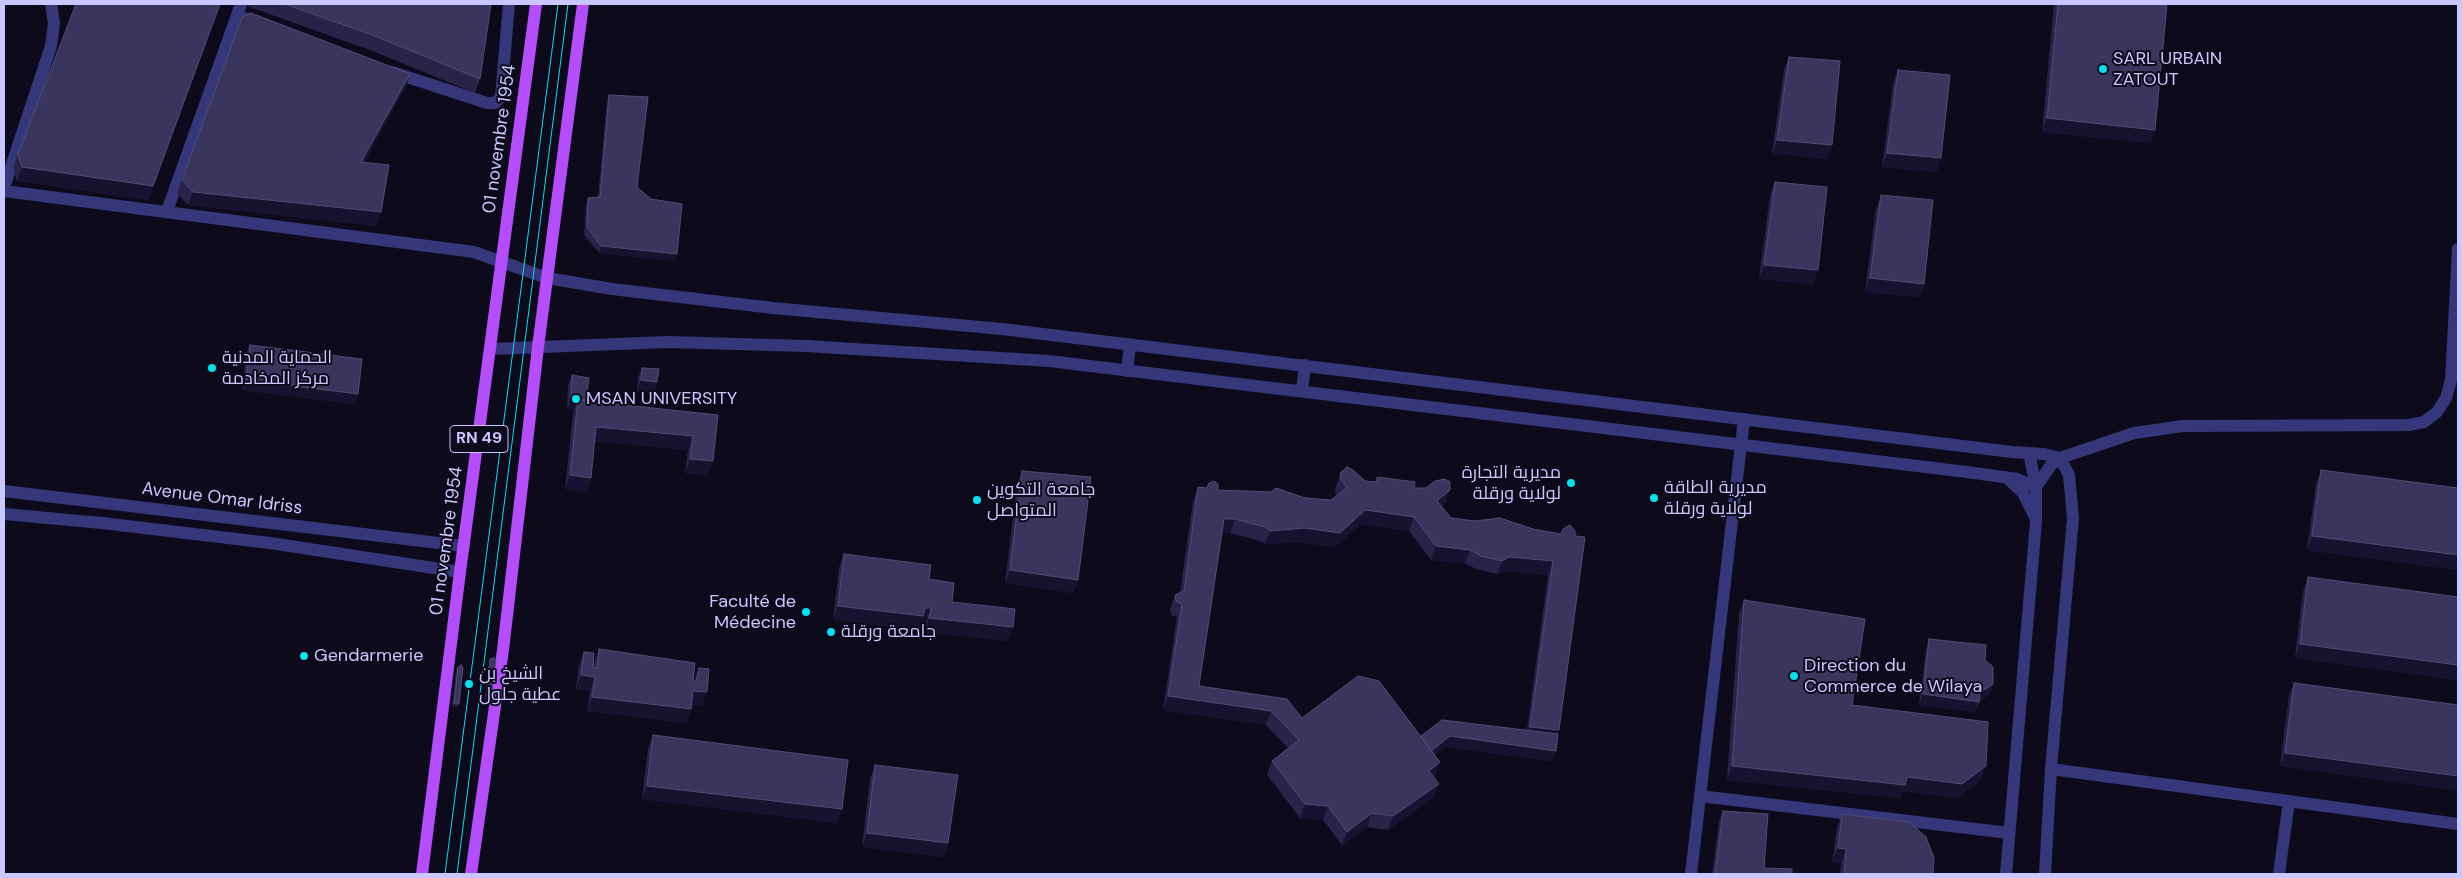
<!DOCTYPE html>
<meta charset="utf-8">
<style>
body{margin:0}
#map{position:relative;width:2462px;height:878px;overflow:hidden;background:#0d0b1b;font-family:"DM Sans",sans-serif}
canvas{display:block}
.frame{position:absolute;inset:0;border:5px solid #cac6ff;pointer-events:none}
</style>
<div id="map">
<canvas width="2462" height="878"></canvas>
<div class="frame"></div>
</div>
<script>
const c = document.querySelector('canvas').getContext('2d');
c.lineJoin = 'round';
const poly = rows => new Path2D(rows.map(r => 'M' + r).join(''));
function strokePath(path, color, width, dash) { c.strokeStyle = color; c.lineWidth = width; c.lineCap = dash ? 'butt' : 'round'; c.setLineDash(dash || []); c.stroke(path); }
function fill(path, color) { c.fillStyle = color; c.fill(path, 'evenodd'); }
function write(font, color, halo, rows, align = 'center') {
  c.font = font + ' "DM Sans",Cairo,sans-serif'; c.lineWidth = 4; c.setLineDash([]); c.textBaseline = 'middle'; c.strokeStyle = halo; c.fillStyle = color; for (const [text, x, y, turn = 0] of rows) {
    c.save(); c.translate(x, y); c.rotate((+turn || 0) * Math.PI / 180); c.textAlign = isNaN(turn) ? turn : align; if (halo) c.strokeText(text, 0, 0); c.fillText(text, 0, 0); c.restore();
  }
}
strokePath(poly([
 [237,15,258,24],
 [392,72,487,103,495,103,501,97,509,4],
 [4,188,51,46,54,23,51,4],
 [4,191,474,252,547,278,612,289,773,308,1002,329,2012,452,2044,454,2060,458,2069,475,2073,518,2051,769,2045,874],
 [167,211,241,4],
 [491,349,668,342,806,346,1049,361,1967,472,2017,479,2036,487],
 [1127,371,1130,345],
 [1302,391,1305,365],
 [2006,477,2023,493,2034,515],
 [2036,487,2051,465,2060,458,2134,433,2183,426,2409,425,2424,422,2437,412,2446,398,2451,380,2458,249],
 [4,491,464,546],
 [4,514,102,523,270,543,460,572],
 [2051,769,2458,824],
 [1700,796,2009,833],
 [1691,874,1744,419],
 [2006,874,2036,522,2036,487,2029,453],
 [2279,874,2289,801]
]), '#36377a', 12);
strokePath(poly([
 [422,874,460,572,536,4],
 [471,874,503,650,538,347,583,4]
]), '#b44efd', 12);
strokePath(poly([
 [445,874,558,4],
 [457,874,568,4]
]), '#02e2ee', 1);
fill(poly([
 [76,4,220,4,148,200,17,181,13,167],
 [244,4,491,4,480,79,475,93,370,50,244,5],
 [2054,4,2167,4,2155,130,2150,143,2042,132],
 [242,17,410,74,405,88,364,162,381,212,376,226,188,205,177,193],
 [1789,57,1832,145,1826,159,1772,153,1784,70],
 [1898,70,1941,158,1936,172,1882,167,1893,84],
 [609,95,637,187,677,254,675,261,599,253,584,235,586,205,588,198,598,197,607,102],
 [1775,182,1818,270,1813,284,1759,279,1770,196],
 [1881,195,1924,284,1919,297,1865,292,1876,209],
 [250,345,358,394,354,404,242,390,246,355],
 [642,368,657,382,653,393,637,391,638,378],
 [572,375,586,401,718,415,708,475,685,473,688,450,594,441,591,478,586,492,565,489,573,414,574,410,567,410,568,386],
 [2321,470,2458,488,2458,570,2307,550,2316,484],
 [1022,471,1078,580,1073,593,1005,583,1017,485],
 [1341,472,1365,481,1375,482,1377,477,1414,488,1445,504,1442,507,1451,518,1533,529,1561,534,1558,734,1556,751,1552,761,1446,747,1435,755,1434,797,1388,830,1367,827,1342,845,1323,820,1300,818,1267,775,1272,761,1288,748,1266,725,1163,710,1177,617,1171,615,1170,609,1175,595,1180,592,1193,501,1198,487,1207,488,1209,483,1218,490,1331,500,1337,495,1335,492,1336,486],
 [1360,524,1409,531,1431,560,1465,563,1476,569,1497,574,1504,571,1548,575,1527,730,1421,736,1302,718,1199,686,1222,533,1230,533,1260,541,1265,544,1299,542,1335,547],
 [844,554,929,579,952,602,1008,641,924,632,926,622,921,622,918,630,833,620,839,568],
 [2308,577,2458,597,2458,680,2295,658,2303,591],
 [1744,600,1852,705,1981,780,1957,798,1903,791,1900,798,1727,780,1739,614],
 [1929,639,1985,660,1993,684,1989,694,1979,702,1975,712,1919,705,1926,649],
 [599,649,694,681,699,668,702,706,691,705,691,709,686,723,587,711,590,691,576,689,579,665,584,652,593,667,594,667,594,663],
 [490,659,491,697,490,700,485,700,489,663],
 [458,667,459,704,457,708,452,707,456,670],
 [2294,683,2458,705,2280,766,2289,696],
 [653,735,842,809,837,823,642,799,648,749],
 [875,765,948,843,943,857,862,847,870,779],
 [1723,811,1764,868,1792,874,1712,874,1719,822],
 [1842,814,1933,874,1840,874,1841,863,1832,862,1837,828]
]), '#29234a');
fill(poly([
 [220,4,148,200,17,181,22,167],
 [410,74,405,88,356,175,361,162],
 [2047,118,2155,130,2150,143,2042,132],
 [1777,140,1832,145,1826,159,1772,153],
 [1887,153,1941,158,1936,172,1882,167],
 [193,192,381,212,376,226,188,205],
 [601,246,677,254,675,261,599,253],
 [1764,265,1818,270,1813,284,1759,279],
 [1870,278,1924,284,1919,297,1865,292],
 [246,380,358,394,354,404,242,390],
 [641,380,657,382,653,393,637,391],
 [571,399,578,400,574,410,567,410],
 [596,427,693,436,688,450,591,441],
 [690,459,713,461,708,475,685,473],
 [570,475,591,478,586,492,565,489],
 [1450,490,1445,504,1432,515,1437,501],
 [1365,510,1414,517,1409,531,1360,524,1335,547,1299,542,1265,544,1270,531],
 [1224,519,1235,519,1230,533,1219,533],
 [2312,536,2458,555,2458,570,2307,550],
 [1436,546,1470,550,1465,563,1431,560],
 [1509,557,1553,561,1548,575,1504,571,1497,574,1502,561],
 [1010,570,1078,580,1073,593,1005,583],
 [838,606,925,608,931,608,926,622,921,622,918,630,833,620],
 [929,618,1013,627,1008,641,924,632],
 [2300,644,2458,665,2458,680,2295,658],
 [581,675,595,677,590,691,576,689],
 [1993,684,1989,694,1978,702,1975,712,1919,705,1923,694,1980,693],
 [693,691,707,692,702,706,688,705],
 [1168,696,1271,711,1266,725,1163,710],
 [592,697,691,709,686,723,587,711],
 [454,704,459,704,457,708,452,707],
 [1530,727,1559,730,1554,744,1525,741],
 [1450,736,1556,751,1552,761,1446,747,1425,763,1429,752],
 [2285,753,2458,776,2458,791,2280,766],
 [1440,762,1435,776,1424,785,1429,771],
 [1732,766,1907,777,1986,766,1981,780,1957,798,1903,791,1900,798,1727,780],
 [1439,784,1434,797,1388,830,1393,816],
 [647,786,842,809,837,823,642,799],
 [1305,804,1328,806,1323,820,1300,818],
 [1372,813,1367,827,1342,845,1347,832],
 [867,833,948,843,943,857,862,847],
 [1838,848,1846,849,1841,863,1832,862]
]), '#17122f');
const building = poly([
 [76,4,220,4,153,186,22,167,18,154,76,4],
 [285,4,491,4,480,79,375,36,285,4],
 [2058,4,2167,4,2155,130,2047,118,2058,4],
 [251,13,410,74,361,162,389,165,381,212,193,192,182,180,242,17,251,13],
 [1789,57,1840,61,1832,145,1777,140,1789,57],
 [1898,70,1950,75,1941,158,1887,153,1898,70],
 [609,95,648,97,637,187,651,199,682,204,677,254,601,246,587,227,588,198,600,197,609,95],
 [1775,182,1827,187,1818,270,1764,265,1775,182],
 [1881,195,1933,200,1924,284,1870,278,1881,195],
 [250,345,362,359,358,394,246,380,250,345],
 [642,368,659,369,657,382,641,380,642,368],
 [572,375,589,378,586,400,571,399,572,375],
 [578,400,718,415,713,461,690,459,693,436,596,427,591,478,570,475,578,400],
 [1347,467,1353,470,1365,481,1377,482,1377,477,1415,482,1414,488,1426,488,1435,481,1445,479,1450,482,1450,490,1437,501,1451,518,1475,521,1500,518,1533,529,1561,534,1563,529,1570,525,1575,531,1575,536,1585,537,1559,730,1530,727,1553,561,1509,557,1502,561,1481,556,1470,550,1436,546,1414,517,1365,510,1340,533,1304,528,1270,531,1265,527,1235,519,1224,519,1199,686,1287,699,1302,718,1358,676,1379,681,1440,762,1429,771,1439,784,1393,816,1372,813,1347,832,1328,806,1305,804,1272,761,1299,740,1271,711,1168,696,1182,604,1176,601,1175,595,1184,591,1198,487,1207,488,1209,483,1214,481,1218,484,1218,490,1271,492,1276,488,1305,498,1331,500,1347,488,1340,478,1341,472,1347,467],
 [2321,470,2458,488,2458,555,2312,536,2321,470],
 [1022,471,1091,477,1078,580,1010,570,1022,471],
 [844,554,931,565,929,579,954,583,952,602,1015,609,1013,627,929,618,931,608,925,608,923,616,838,606,844,554],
 [2308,577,2458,597,2458,665,2300,644,2308,577],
 [1744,600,1865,619,1852,705,1988,722,1986,766,1962,784,1907,777,1905,785,1732,766,1744,600],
 [1929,639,1986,645,1985,660,1993,667,1993,684,1980,693,1979,702,1923,694,1929,639],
 [599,649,695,663,693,681,696,682,699,668,709,669,707,692,693,691,691,709,592,697,595,677,581,675,584,652,594,653,593,667,597,668,599,649],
 [494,658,496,660,491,697,486,696,490,659,494,658],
 [461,665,463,667,459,704,454,704,458,667,461,665],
 [2294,683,2458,705,2458,776,2285,753,2294,683],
 [1442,720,1558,734,1556,751,1450,736,1431,751,1421,736,1442,720],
 [653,735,848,760,842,809,647,786,653,735],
 [875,765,958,775,948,843,867,833,875,765],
 [1723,811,1768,814,1764,868,1792,869,1792,874,1715,874,1723,811],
 [1842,814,1909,822,1926,837,1934,858,1933,874,1844,874,1846,849,1838,848,1842,814]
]);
fill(building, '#3a355d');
strokePath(building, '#514c76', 1);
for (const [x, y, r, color] of [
 [2103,69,5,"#02e2ee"],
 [212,368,5,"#02e2ee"],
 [576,399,5,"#02e2ee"],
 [1571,483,5,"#02e2ee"],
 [1654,498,5,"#02e2ee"],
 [977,500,5,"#02e2ee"],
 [806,612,5,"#02e2ee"],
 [831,632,5,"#02e2ee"],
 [304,656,5,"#02e2ee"],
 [1794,676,5,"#02e2ee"],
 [469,684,5,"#02e2ee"]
]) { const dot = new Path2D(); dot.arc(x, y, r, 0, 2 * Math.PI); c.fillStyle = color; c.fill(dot); strokePath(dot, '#0d0b1b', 2); }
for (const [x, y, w] of [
 [479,439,58]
]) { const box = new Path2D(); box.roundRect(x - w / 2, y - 13.5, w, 27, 4); c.fillStyle = '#0d0b1b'; c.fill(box); strokePath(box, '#cac6ff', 1); }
write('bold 16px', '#cac6ff', null, [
 ["RN 49",479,439]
]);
write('18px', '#cac6ff', '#0d0b1b', [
 ["SARL URBAIN",2113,59],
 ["ZATOUT",2113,80],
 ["الحماية المدنية",222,358],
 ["مركز المخادمة",222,379],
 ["MSAN UNIVERSITY",586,399],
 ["مديرية التجارة",1561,473,"right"],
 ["لولاية ورقلة",1561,494,"right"],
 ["مديرية الطاقة",1664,488],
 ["لولاية ورقلة",1664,509],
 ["جامعة التكوين",987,490],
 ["المتواصل",987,511],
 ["Faculté de",796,602,"right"],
 ["Médecine",796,623,"right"],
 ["جامعة ورقلة",841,632],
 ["Gendarmerie",314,656],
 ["Direction du",1804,666],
 ["Commerce de Wilaya",1804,687],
 ["الشيخ بن",479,674],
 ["عطية جلول",479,695]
], 'left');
write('18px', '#cac6ff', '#0d0b1b', [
 ["01 novembre 1954",500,139,-82],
 ["Avenue Omar Idriss",222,499,7],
 ["01 novembre 1954",447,541,-82]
]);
</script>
